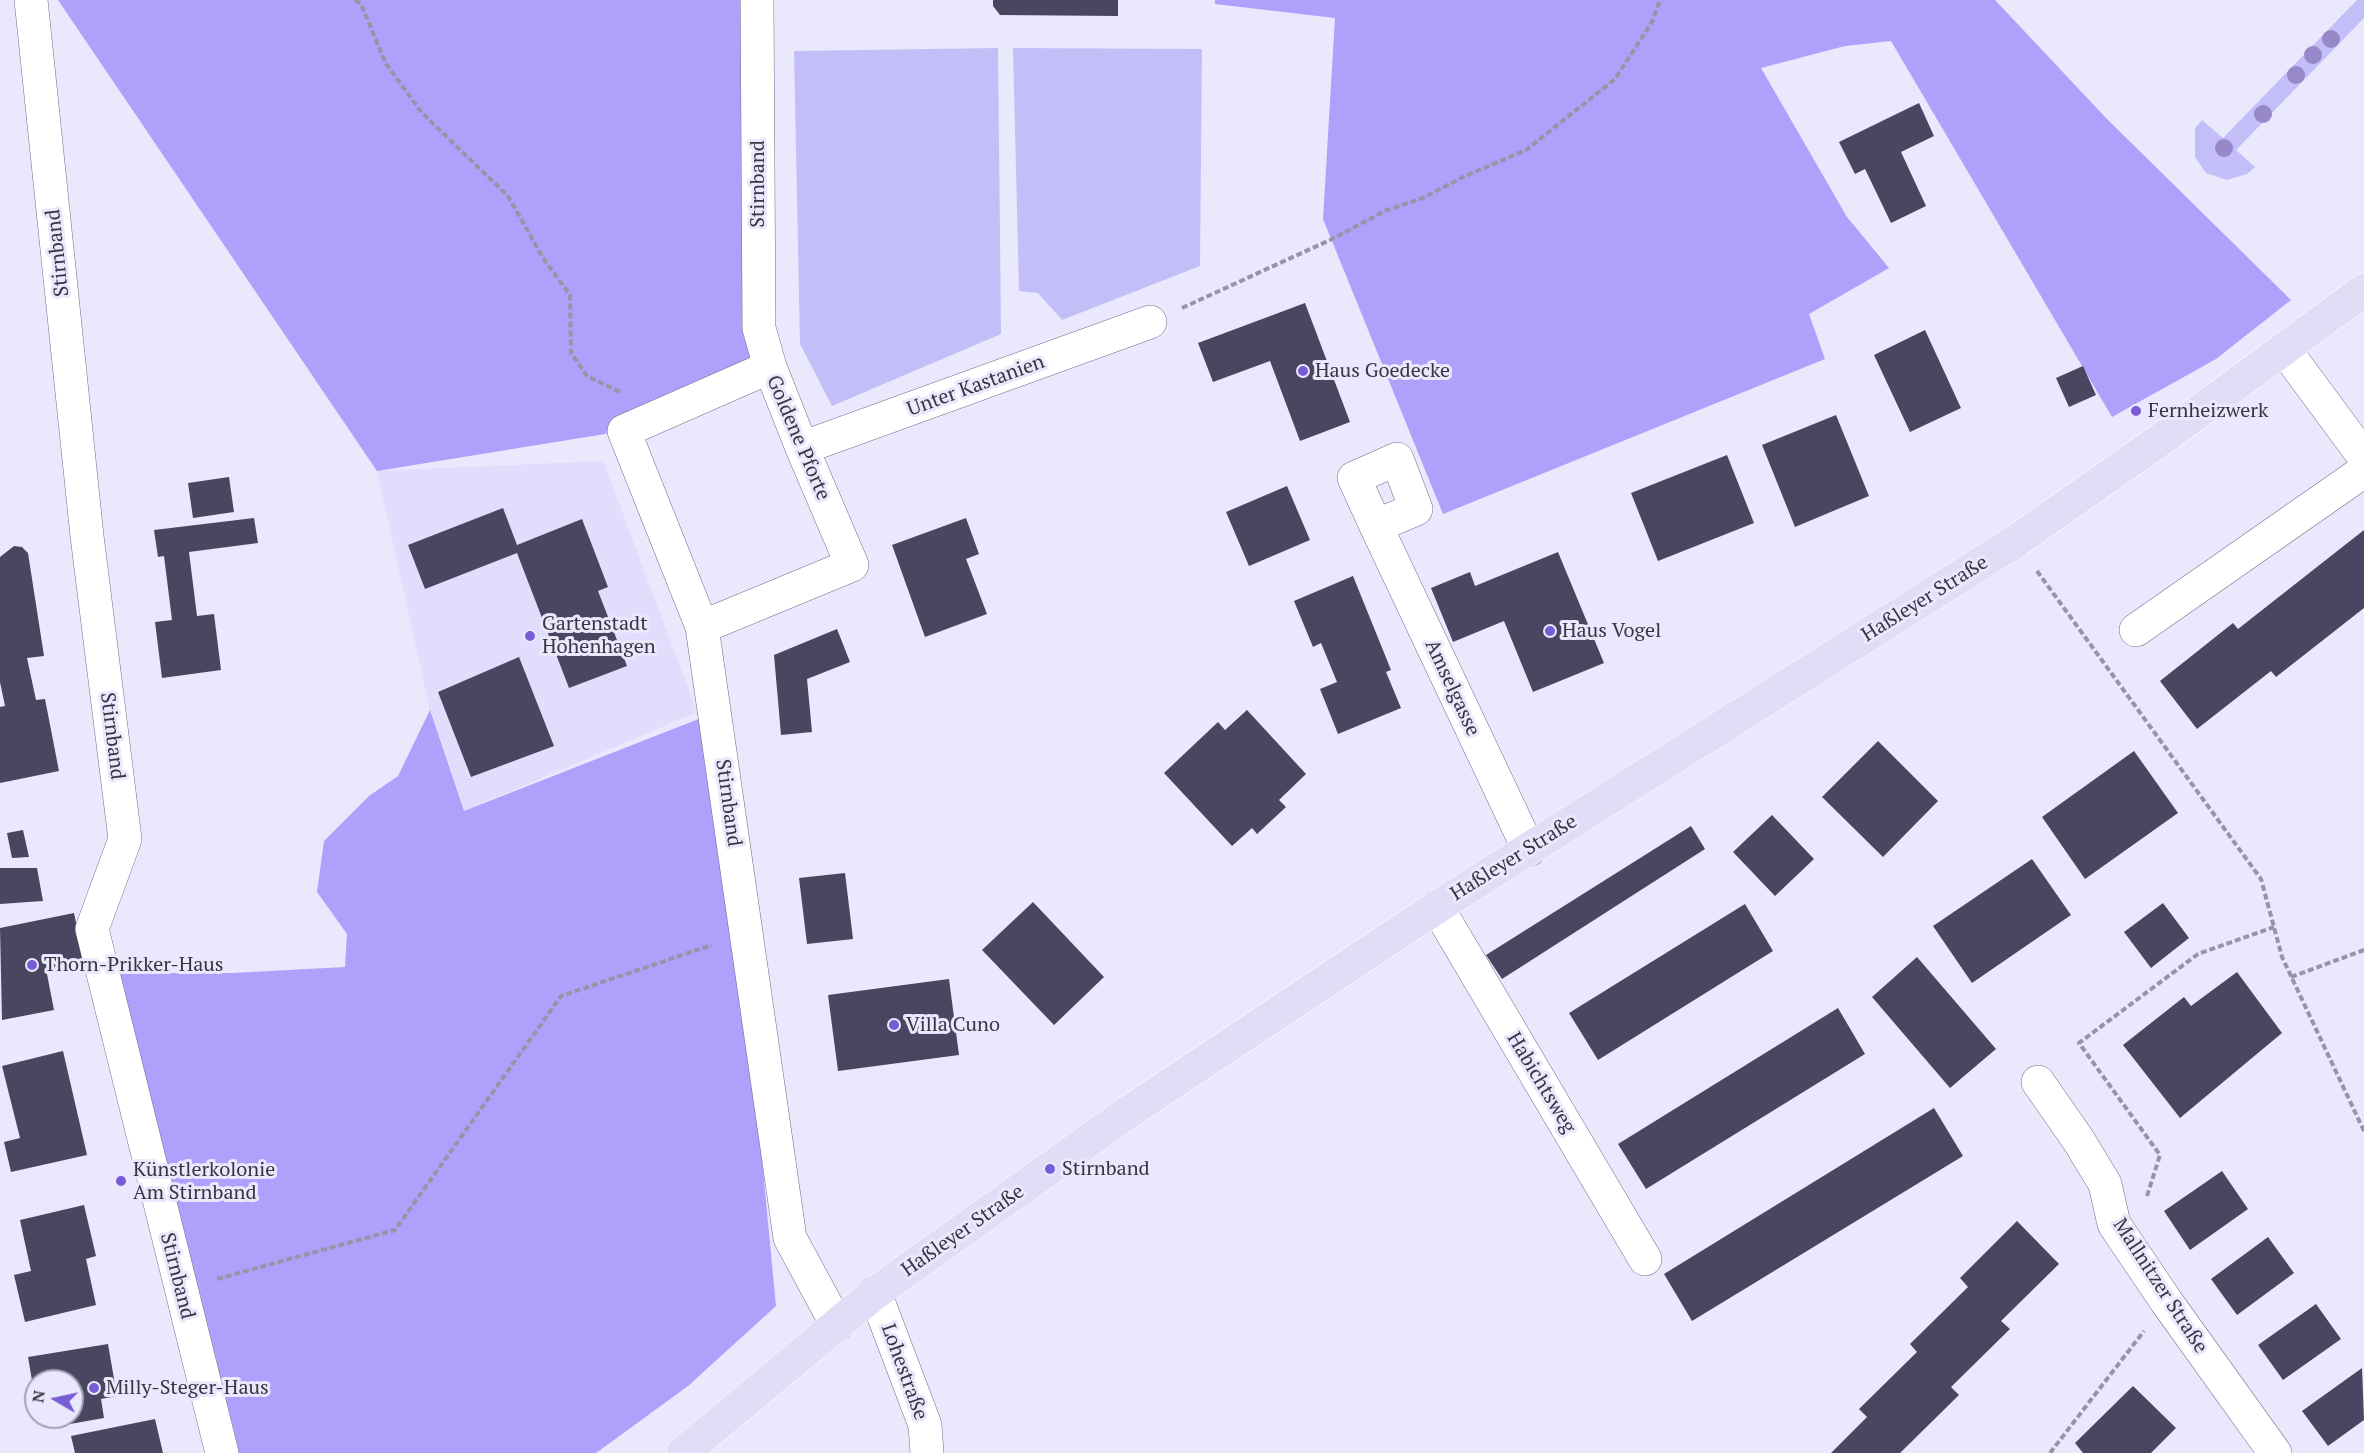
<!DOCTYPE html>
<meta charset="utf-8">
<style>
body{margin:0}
#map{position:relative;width:2364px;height:1453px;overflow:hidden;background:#eae8fc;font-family:"PT Serif",serif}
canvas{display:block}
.north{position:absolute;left:24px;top:1369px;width:60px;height:60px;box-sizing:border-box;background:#eae8fc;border:2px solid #a2a1b2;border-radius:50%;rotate:279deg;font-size:16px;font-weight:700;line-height:24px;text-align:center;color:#373643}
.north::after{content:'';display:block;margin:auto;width:21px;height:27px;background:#785cd6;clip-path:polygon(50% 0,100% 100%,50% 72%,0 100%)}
</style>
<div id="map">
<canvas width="2364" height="1453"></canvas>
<div class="north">N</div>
</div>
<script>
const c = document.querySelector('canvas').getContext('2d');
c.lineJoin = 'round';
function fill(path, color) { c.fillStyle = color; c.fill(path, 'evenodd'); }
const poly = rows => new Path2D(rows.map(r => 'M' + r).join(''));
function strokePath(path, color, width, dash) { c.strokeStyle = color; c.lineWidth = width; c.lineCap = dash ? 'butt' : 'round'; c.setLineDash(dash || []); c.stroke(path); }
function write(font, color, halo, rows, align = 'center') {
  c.font = font + ' "PT Serif",serif'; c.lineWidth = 6; c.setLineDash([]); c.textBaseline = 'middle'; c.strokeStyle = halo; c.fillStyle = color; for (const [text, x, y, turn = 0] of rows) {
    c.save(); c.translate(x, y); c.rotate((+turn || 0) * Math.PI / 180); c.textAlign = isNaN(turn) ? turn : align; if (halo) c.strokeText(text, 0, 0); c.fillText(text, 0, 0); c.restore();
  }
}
fill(poly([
 [603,461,697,712,464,811,430,710,377,471]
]), '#e0ddfd');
fill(poly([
 [2357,0,2364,0,2364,18,2236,150,2255,167,2247,174,2227,180,2206,173,2195,157,2195,128,2202,120,2223,138],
 [998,48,1001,334,832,406,800,344,794,51],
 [1013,48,1202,49,1200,266,1062,320,1038,293,1019,291]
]), '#c4bef8');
fill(poly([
 [58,0,756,0,765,358,605,434,377,471],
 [1215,0,1995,0,2107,119,2291,300,2216,359,2112,417,1891,41,1845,46,1761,68,1847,217,1889,268,1809,314,1825,359,1443,514,1323,219,1335,18,1215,4],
 [430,710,464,811,719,711,776,1306,688,1386,596,1453,222,1453,102,973,232,973,345,967,347,934,317,892,324,841,369,796,398,776]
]), '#aea0fb');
fill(poly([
 [993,0,1118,0,1118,16,1000,15,993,6],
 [1919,103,1934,136,1901,152,1926,206,1891,223,1865,169,1855,174,1839,142],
 [1305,303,1350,422,1300,441,1270,361,1213,382,1198,343],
 [1925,330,1961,408,1910,432,1874,355],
 [2083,366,2096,395,2069,407,2056,378],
 [1836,415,1869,496,1795,527,1762,445],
 [1727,455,1754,523,1658,561,1631,493],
 [229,477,234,512,193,518,188,483],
 [1287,486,1310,540,1249,566,1226,512],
 [503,508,517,545,582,519,608,587,598,591,627,666,569,688,517,553,425,589,408,545],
 [254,518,258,543,189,552,197,616,214,614,221,670,162,678,155,622,172,620,164,556,158,557,154,530],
 [966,518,979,554,966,559,987,614,925,637,892,545],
 [2364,530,2364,608,2276,677,2271,671,2197,729,2160,681,2233,623,2238,629],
 [14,546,22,547,28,553,44,656,27,658,36,700,45,699,59,771,0,783,0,707,5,706,0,682,0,557],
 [1558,552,1604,663,1533,692,1504,621,1453,642,1431,588,1470,572,1475,586],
 [1353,576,1391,670,1386,672,1401,708,1338,734,1320,689,1337,682,1321,643,1313,647,1294,601],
 [837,629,850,662,807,679,812,732,781,735,774,655],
 [519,657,554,746,471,777,438,692],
 [1247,710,1306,774,1279,800,1286,807,1257,834,1252,828,1232,846,1164,773,1218,722,1225,730],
 [1878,741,1938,801,1883,857,1822,797],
 [2134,751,2178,813,2085,879,2042,817],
 [1772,815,1814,859,1775,896,1733,852],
 [1691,826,1705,849,1502,979,1486,955],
 [23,830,29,857,12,858,7,833],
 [2032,859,2071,915,1972,983,1933,926],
 [0,868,37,868,43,901,0,904],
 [845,873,853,939,807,944,799,878],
 [1033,902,1104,977,1054,1025,982,950],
 [2163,903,2189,938,2151,968,2124,932],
 [1745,904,1773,951,1598,1060,1569,1013],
 [74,913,84,961,46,969,54,1010,2,1020,0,928],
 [1917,957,1996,1049,1950,1088,1872,997],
 [2237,972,2282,1033,2180,1118,2123,1045,2184,997,2191,1006],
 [949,979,959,1055,838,1071,828,995],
 [1838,1008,1865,1054,1646,1189,1618,1144],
 [63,1051,87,1155,11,1172,4,1142,20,1138,2,1066],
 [1934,1108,1963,1156,1692,1321,1664,1274],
 [2222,1171,2248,1209,2190,1250,2164,1211],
 [84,1205,96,1256,86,1259,96,1305,25,1322,14,1275,31,1271,20,1220],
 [2017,1221,2059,1264,2001,1321,2010,1329,1951,1387,1959,1395,1900,1453,1831,1453,1867,1417,1859,1409,1917,1352,1910,1344,1968,1287,1960,1278],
 [2268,1237,2294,1273,2237,1315,2211,1279],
 [2316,1304,2341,1339,2283,1380,2258,1345],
 [108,1344,117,1396,101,1399,104,1418,70,1424,72,1381,36,1381,35,1398,28,1357],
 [2362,1368,2364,1420,2328,1446,2302,1411],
 [2133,1386,2176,1428,2151,1453,2083,1453,2075,1443],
 [155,1419,163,1453,75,1453,71,1436]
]), '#4a4661');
const minor = poly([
 [31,0,87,536,125,839,92,929,222,1453],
 [2285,350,2364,457],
 [770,367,624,431,702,627,790,1238,837,1325],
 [802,448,1150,322],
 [1376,526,1354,478,1397,459,1416,509,1376,526,1529,850],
 [702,627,852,565,802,448,770,367,759,328,757,0],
 [2136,630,2364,471],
 [1437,907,1645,1259],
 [2038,1082,2079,1141,2105,1184,2114,1224,2166,1301,2275,1453],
 [875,1293,925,1425,927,1453]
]);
const major = poly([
 [683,1453,875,1293,1130,1111,1437,907,2016,541,2163,438,2364,290]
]);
strokePath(minor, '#716e8b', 34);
strokePath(major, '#fff', 34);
strokePath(poly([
 [355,0,361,4,386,64,422,113,508,196,543,258,570,295,571,353,587,376,622,393],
 [1182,308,1330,240,1387,210,1423,198,1463,177,1526,150,1615,79,1652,22,1660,0],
 [2037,571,2261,879,2282,957,2364,1131],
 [2291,977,2364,950],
 [2147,1196,2160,1155,2079,1043,2198,954,2274,927],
 [217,1279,395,1230,561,996,712,945],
 [2050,1453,2144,1331]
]), '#9694a5', 4, [6, 3]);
strokePath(minor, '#fff', 33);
strokePath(major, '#e0def6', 33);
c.fillStyle = '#9788ca';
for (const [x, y] of [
 [2331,39],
 [2313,55],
 [2296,75],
 [2263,114],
 [2224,148]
]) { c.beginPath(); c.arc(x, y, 9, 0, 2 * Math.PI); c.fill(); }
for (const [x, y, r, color] of [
 [1303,371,6,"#785cd6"],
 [2136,411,6,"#785cd6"],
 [1550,631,6,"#785cd6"],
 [530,636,6,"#785cd6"],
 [32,965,6,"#785cd6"],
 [894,1025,6,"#785cd6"],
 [1050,1169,6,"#785cd6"],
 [121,1181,6,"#785cd6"],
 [94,1388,6,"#785cd6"]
]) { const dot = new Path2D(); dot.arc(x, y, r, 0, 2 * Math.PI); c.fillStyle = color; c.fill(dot); strokePath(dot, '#eae8fc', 2); }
write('20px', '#373643', '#eae8fc', [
 ["Stirnband",758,184,-90],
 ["Stirnband",58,253,-96],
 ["Unter Kastanien",976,386,-20],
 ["Goldene Pforte",798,438,67],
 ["Haßleyer Straße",1925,599,-32],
 ["Amselgasse",1452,688,65],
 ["Stirnband",112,736,83],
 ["Stirnband",728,803,82],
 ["Haßleyer Straße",1514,858,-32],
 ["Habichtsweg",1541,1083,59],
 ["Haßleyer Straße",963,1231,-35],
 ["Stirnband",177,1276,76],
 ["Mallnitzer Straße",2160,1286,57],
 ["Lohestraße",904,1372,70]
]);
write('20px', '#373643', '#eae8fc', [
 ["Haus Goedecke",1315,371],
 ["Fernheizwerk",2148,411],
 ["Gartenstadt",542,624],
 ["Hohenhagen",542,647],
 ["Haus Vogel",1562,631],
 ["Thorn-Prikker-Haus",44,965],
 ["Villa Cuno",906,1025],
 ["Stirnband",1062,1169],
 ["Künstlerkolonie",133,1170],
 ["Am Stirnband",133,1193],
 ["Milly-Steger-Haus",106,1388]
], 'left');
</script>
